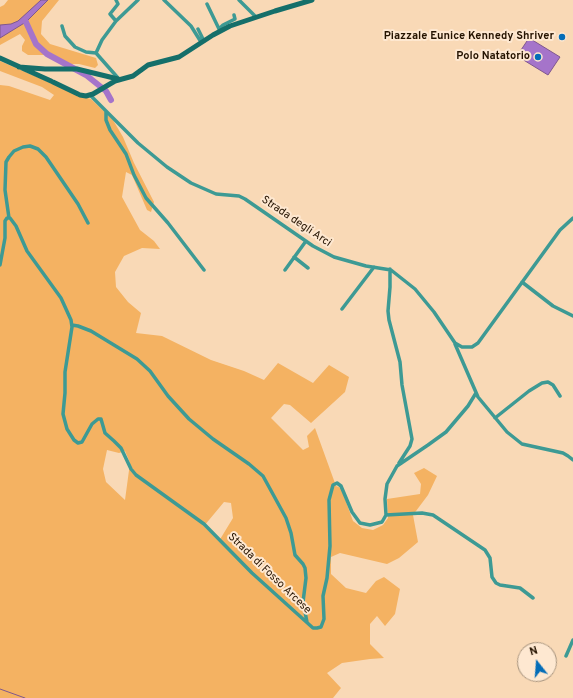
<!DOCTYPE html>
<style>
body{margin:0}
#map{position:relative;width:573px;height:698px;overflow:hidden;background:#f9d9b6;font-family:Overpass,sans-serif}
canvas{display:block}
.north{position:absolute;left:517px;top:642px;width:40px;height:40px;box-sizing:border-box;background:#fee8d1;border:1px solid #a7937d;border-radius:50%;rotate:343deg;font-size:11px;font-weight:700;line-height:16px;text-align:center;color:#251300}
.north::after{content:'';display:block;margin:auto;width:14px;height:18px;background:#046db8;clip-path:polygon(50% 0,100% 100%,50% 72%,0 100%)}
</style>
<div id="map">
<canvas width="573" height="698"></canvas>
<div class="north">N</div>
</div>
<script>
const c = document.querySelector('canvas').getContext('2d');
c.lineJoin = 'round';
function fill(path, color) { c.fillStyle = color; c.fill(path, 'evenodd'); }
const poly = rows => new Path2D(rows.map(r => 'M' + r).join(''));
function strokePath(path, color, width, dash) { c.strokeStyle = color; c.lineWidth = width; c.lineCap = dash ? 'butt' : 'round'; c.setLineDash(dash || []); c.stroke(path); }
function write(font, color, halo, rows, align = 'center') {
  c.font = font + ' Overpass,sans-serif'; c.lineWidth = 4; c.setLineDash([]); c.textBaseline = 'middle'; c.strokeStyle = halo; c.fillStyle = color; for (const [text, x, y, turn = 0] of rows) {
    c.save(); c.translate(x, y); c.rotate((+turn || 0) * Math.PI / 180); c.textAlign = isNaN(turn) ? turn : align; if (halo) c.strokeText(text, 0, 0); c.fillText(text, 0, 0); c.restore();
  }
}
fill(poly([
 [8,0,59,0,42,21,41,34,50,44,96,58,98,65,95,68,79,64,66,64,48,55,28,55,22,51,22,46,25,40,20,34,0,45,0,7,4,5],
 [0,61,81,96,91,99,113,120,123,137,134,163,154,202,151,212,147,210,132,175,126,172,122,197,140,230,154,241,160,249,142,248,124,256,115,272,116,287,128,302,141,313,136,333,162,336,211,360,244,371,264,380,278,363,313,383,329,365,349,377,345,392,311,423,290,405,284,404,271,418,303,450,309,447,307,436,315,428,336,486,341,488,353,521,362,528,373,530,383,525,388,518,387,499,420,494,421,484,414,473,424,468,437,476,428,495,413,515,418,542,399,558,387,564,340,553,331,557,331,574,346,588,366,593,376,581,384,577,400,589,395,614,385,626,377,616,370,624,370,644,384,658,370,659,342,663,327,673,341,688,333,698,0,698,0,85,9,86,50,100,54,95,42,87,0,71],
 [107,450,119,453,125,451,130,463,125,500,106,482,103,469],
 [224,502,231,503,233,518,219,541,204,526]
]), '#f4b262');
const water = poly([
 [41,0,48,0,26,22,0,38,0,25,11,24,18,21,41,0],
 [529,38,560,57,548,75,517,56,529,38]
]);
fill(water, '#a574ca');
strokePath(water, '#7f578d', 1);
strokePath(poly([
 [0,689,25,698]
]), '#7f578d', 1);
strokePath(poly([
 [25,20,36,44,47,54,86,75,106,91,111,100]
]), '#a574ca', 6);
strokePath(poly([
 [116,0,118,4,110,14,116,21,102,40,96,53,118,78],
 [164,0,191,26,201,42],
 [239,0,256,17],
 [207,4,220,31],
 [116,21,138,0],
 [62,26,65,36,75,47,86,52,96,53],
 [198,29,204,41],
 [219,29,223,25,235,19,234,15],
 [90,95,138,143,167,167,191,183,216,194,239,196,245,199,313,246,334,257,366,266,391,270,415,289,434,312,455,343,462,347,472,347,478,343,560,230,573,218],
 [106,111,106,120,110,130,126,154,134,175,146,198,168,223,204,270],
 [9,218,5,190,6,162,9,157,14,151,23,147,30,146,38,149,46,157,78,204,88,223],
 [294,257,308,268],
 [0,265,5,238,5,221,7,218,10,218,16,226,27,251,61,298,71,320,72,327,65,372,65,393,63,414,67,429,74,440,78,443,82,442,92,424,98,419,101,419,105,433,114,441,121,448,131,469,136,475,204,524,252,573,313,628,317,628,321,627,324,619,323,596,327,578,330,546,329,500,333,485,337,483,341,486,352,512,360,523,370,525,382,522,386,515,385,499,387,484,397,466,428,445,446,432,468,406,476,393],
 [390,269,390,287,388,311,389,320,400,362,402,385,412,439,410,446,399,463],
 [285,270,306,241],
 [522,282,553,306,573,316],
 [342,309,374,267],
 [72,325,78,326,91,331,137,359,150,371,168,396,189,419,213,439,249,464,263,476,286,518,291,533,295,555,303,564,305,568,306,578,303,602,307,622],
 [455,344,478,397,507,432,522,444,563,453,568,456,573,460],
 [495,418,529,391,542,383,548,382,553,385,560,396],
 [386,515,422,513,433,515,485,550,490,558,492,577,496,583,500,585,520,588,533,598],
 [566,656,573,640]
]), '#3d9a94', 3.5);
strokePath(poly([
 [0,58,51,81],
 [19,67,45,69,77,69,118,79],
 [53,82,78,94],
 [80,95,86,96,93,94,115,81,133,76,148,65,179,57,213,35,230,26,275,11,312,0]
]), '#156f6a', 5);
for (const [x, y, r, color] of [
 [562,37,4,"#046db8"],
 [538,57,4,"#046db8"]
]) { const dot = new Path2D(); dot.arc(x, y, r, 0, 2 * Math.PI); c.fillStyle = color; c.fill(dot); strokePath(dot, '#fee8d1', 1.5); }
write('bold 11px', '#251300', '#fee8d1', [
 ["Piazzale Eunice Kennedy Shriver",554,37],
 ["Polo Natatorio",530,57]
], 'right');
write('11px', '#251300', '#fee8d1', [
 ["Strada degli Arci",296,222,34],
 ["Strada di Fosso Arcese",269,574,44]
]);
</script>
